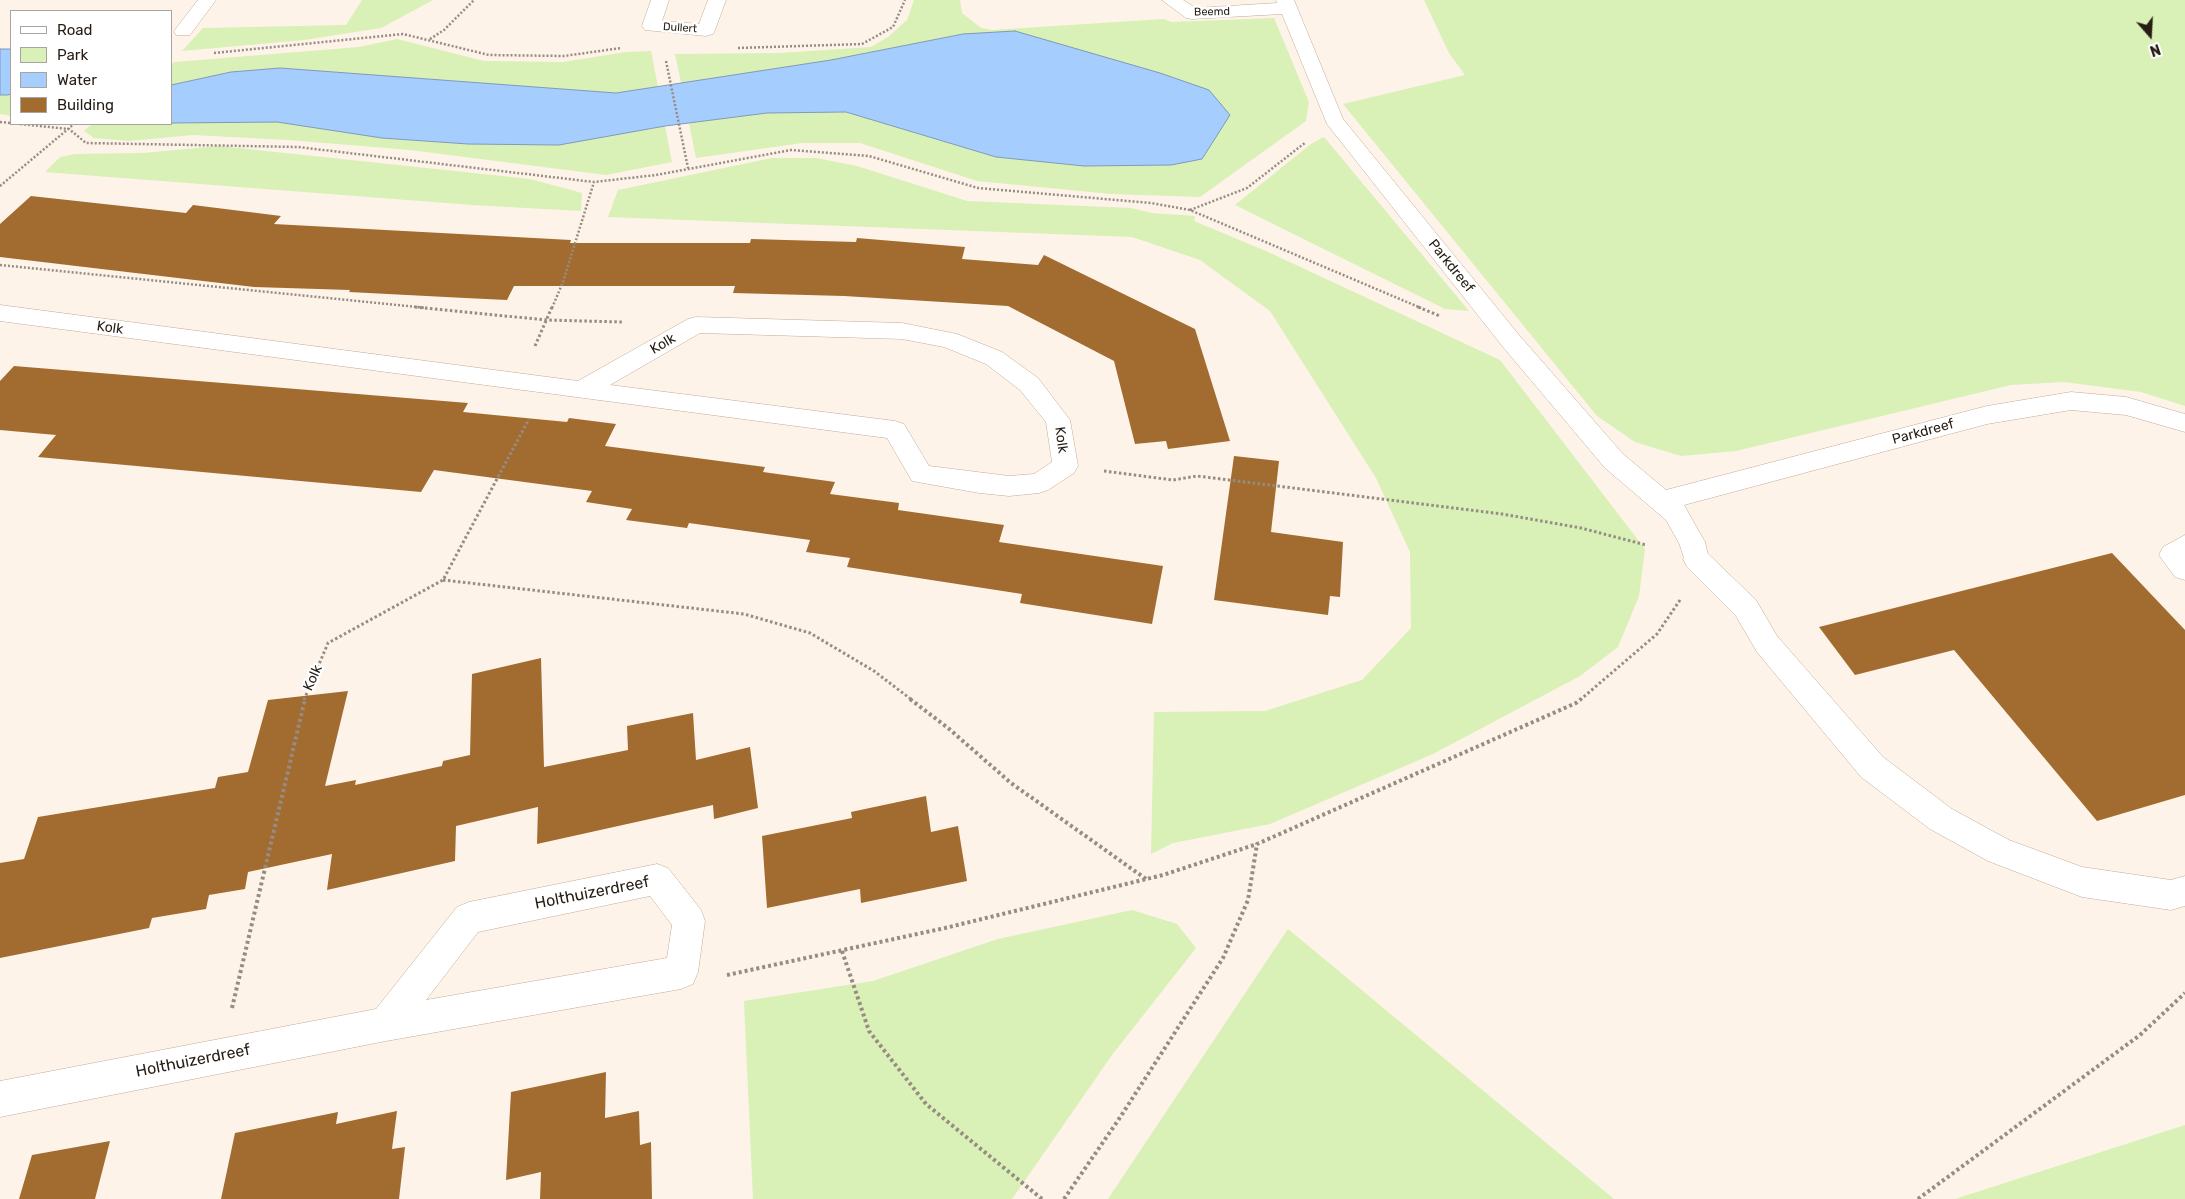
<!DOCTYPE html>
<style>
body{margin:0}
#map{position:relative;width:2185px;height:1199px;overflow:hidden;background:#fdf3e9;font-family:Rubik,sans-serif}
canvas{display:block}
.legend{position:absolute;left:10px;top:10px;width:162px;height:115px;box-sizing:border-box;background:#fff;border:1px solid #a8a5a1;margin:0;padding:6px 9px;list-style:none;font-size:15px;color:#261d15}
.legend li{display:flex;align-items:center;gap:10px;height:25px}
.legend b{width:25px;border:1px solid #a8a5a1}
.north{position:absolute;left:2125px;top:10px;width:50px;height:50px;-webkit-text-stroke:4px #fff;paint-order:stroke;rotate:161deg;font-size:14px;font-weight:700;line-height:20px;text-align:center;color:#261d15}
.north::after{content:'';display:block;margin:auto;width:18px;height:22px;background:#261d15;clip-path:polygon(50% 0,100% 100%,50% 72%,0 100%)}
</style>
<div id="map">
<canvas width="2185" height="1199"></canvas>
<ul class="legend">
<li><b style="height:6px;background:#fff"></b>Road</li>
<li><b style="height:14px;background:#d9f0b6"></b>Park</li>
<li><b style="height:14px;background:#a5ceff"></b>Water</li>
<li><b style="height:14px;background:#a26c30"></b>Building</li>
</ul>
<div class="north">N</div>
</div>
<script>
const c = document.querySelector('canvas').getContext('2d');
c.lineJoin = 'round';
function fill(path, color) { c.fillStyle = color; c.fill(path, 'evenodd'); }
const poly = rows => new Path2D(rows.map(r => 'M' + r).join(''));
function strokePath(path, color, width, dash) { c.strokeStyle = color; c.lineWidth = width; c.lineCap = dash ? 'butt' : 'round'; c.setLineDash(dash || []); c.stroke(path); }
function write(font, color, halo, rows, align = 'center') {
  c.font = font + ' Rubik,sans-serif'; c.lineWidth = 5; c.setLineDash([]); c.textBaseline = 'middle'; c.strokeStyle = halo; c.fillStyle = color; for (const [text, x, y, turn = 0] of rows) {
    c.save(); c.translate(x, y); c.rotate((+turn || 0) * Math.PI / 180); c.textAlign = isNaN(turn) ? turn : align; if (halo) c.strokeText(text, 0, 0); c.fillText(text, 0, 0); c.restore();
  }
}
fill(poly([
 [362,0,433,0,381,28,304,40,182,51,203,28,346,25],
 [914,0,960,0,962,13,981,28,992,30,1164,19,1171,22,1274,18,1309,102,1306,121,1200,197,1111,194,977,181,860,143,802,143,696,158,689,123,767,113,846,112,996,157,1084,166,1171,165,963,34,831,60,681,83,675,54,779,53,871,47,888,37,907,20],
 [1424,0,2185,0,2185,406,2141,392,2064,382,2011,385,1736,451,1681,456,1635,442,1597,416,1343,104,1465,75,1449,53],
 [397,39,484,61,563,62,626,52,651,51,658,87,616,93,280,68,231,72,171,85,171,64,175,62,359,47],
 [11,94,11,116,0,114,0,95],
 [197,122,277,122,382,138,468,144,559,145,665,126,672,162,606,175,410,150,289,140,193,135,129,141,94,138,84,131,92,124],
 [1324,137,1469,311,1445,309,1235,205,1311,144],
 [219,146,530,179,582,193,581,211,472,205,45,172,60,157,75,154,143,153],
 [772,158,816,158,857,166,967,201,1131,208,1152,213,1195,216,1194,221,1266,251,1500,360,1645,549,1639,596,1618,647,1580,676,1433,754,1270,824,1173,843,1151,854,1154,712,1265,711,1362,680,1411,628,1410,552,1376,478,1270,311,1200,260,1132,237,608,217,618,190],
 [1132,910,1177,924,1196,948,1112,1055,1012,1199,753,1199,744,1001,873,981,998,939],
 [1288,929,1614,1199,1108,1199],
 [2185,1125,2185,1199,1955,1199]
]), '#d9f0b6');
const water = poly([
 [1015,31,1160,73,1209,90,1230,115,1202,159,1171,165,1084,166,996,157,846,112,767,113,665,126,559,145,468,144,382,138,277,122,171,123,171,85,231,72,280,68,616,93,831,60,963,34,1015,31],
 [0,49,11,49,11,94,8,95,0,95,0,49]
]);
fill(water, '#a5ceff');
strokePath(water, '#7f99b9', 1);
fill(poly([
 [31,196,186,213,193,205,281,216,274,224,571,240,570,243,750,243,751,239,856,242,857,238,965,247,962,259,1038,265,1044,255,1195,329,1230,441,1168,449,1166,441,1135,444,1114,361,1008,306,844,296,733,293,735,286,514,286,507,300,465,298,349,292,350,290,254,287,0,257,0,224],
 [14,366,468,403,463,412,567,422,569,418,616,424,605,446,765,467,763,472,835,482,830,494,899,503,898,510,1004,525,999,542,1163,566,1152,624,1020,603,1022,594,847,567,850,558,806,552,810,540,689,523,687,528,626,520,632,509,586,502,592,491,434,470,421,492,38,457,56,435,0,430,0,381],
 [1234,456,1279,461,1271,532,1343,542,1340,597,1330,596,1328,615,1214,600],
 [2112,553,2185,630,2185,795,2097,821,1954,650,1855,675,1819,627],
 [541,658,544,767,628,750,627,726,693,713,696,760,750,747,758,808,714,819,713,805,537,844,538,807,456,826,455,861,327,890,332,854,248,872,245,889,209,895,206,909,152,918,149,928,0,958,0,863,24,859,38,817,215,788,218,777,248,772,268,700,348,691,325,786,356,780,355,785,442,766,443,761,470,755,472,674],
 [926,796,931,832,958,826,967,881,861,903,860,889,767,908,762,836,852,818,851,812],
 [606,1072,605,1118,639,1111,640,1145,651,1142,652,1199,540,1199,541,1172,506,1180,511,1092],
 [397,1111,392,1149,405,1147,399,1199,221,1199,235,1133,338,1112,336,1124],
 [110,1141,95,1199,19,1199,32,1155]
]), '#a26c30');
const service = poly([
 [2185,535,2185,580,2175,577,2159,555,2163,547,2185,535],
 [1696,548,1705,551,1756,600,1777,636,1883,757,1952,809,2009,840,2082,867,2171,880,2185,876,2185,906,2171,910,2082,897,1988,861,1930,829,1861,777,1757,652,1736,616,1687,567,1683,559,1687,551,1696,548]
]);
const minor = poly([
 [198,0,216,0,190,35,176,35,174,31,198,0],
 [651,0,669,0,662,21,699,24,708,0,726,0,715,30,713,34,706,36,645,30,642,26,651,0],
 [1162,0,1183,0,1196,8,1277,3,1276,0,1294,0,1343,119,1519,335,1623,454,1666,490,1987,406,2071,392,2126,397,2185,414,2185,432,2126,415,2071,410,1987,424,1684,505,1705,542,1709,559,1705,567,1696,570,1687,567,1679,543,1666,520,1605,468,1503,347,1327,124,1282,14,1192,19,1186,18,1162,0],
 [0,305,578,381,688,319,696,317,902,323,957,334,1002,352,1038,378,1070,420,1078,466,1074,473,1048,490,1039,493,1009,496,979,493,912,481,887,438,0,321,0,305],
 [700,333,902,339,944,347,986,364,1020,390,1046,422,1052,462,1034,474,1009,476,929,466,904,424,895,421,610,385,700,333],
 [657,864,668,868,701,910,705,921,698,972,693,984,681,989,386,1041,0,1117,0,1081,376,1009,457,907,469,902,657,864],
 [650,896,672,925,667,958,426,1000,478,932,650,896]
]);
strokePath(service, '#c3ab95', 1);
strokePath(minor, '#c3ab95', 1);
strokePath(poly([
 [430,39,444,30,474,0],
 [738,48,862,44,893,27,905,0],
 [214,53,403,34,489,55,564,56,621,48],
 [666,61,688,168],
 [0,122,11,123],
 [20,124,69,129,86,143,298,147,594,182,656,175,791,150,869,156,978,188,1151,203,1190,210,1421,308],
 [0,186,74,124],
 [1190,210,1247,188,1306,142],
 [0,265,427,308],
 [552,308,563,282,594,182]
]), '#968c83', 2.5, [2, 2]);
strokePath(poly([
 [415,307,546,320,622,322],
 [1418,307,1440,316],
 [535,346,552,307],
 [1104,471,1173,480,1197,476,1502,514,1581,528,1646,545],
 [443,580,744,614,810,633,874,671,912,700],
 [304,700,328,643,443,580,529,419],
 [1580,700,1657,634,1680,600]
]), '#968c83', 3, [2.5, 2.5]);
strokePath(poly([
 [910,699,948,728,1011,783,1146,879],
 [842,951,869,1031,926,1104,1042,1199],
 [727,975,945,928,1163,875,1257,844],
 [232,1008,305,699],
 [1064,1199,1119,1119,1223,958,1248,900,1257,844,1576,703,1581,699],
 [1918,1199,2140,1035,2185,993]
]), '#968c83', 4, [3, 3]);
fill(service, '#fff');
fill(minor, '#fff');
write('11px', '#261d15', '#fff', [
 ["Beemd",1212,12,-1],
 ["Dullert",680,28,4]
]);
write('14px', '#261d15', '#fff', [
 ["Parkdreef",1451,266,51],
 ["Kolk",110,328,8],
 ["Kolk",663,344,-30],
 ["Parkdreef",1923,432,-15],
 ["Kolk",1061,440,82],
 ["Kolk",313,678,-66]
]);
write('16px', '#261d15', '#fff', [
 ["Holthuizerdreef",592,893,-11],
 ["Holthuizerdreef",193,1061,-11]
]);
</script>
